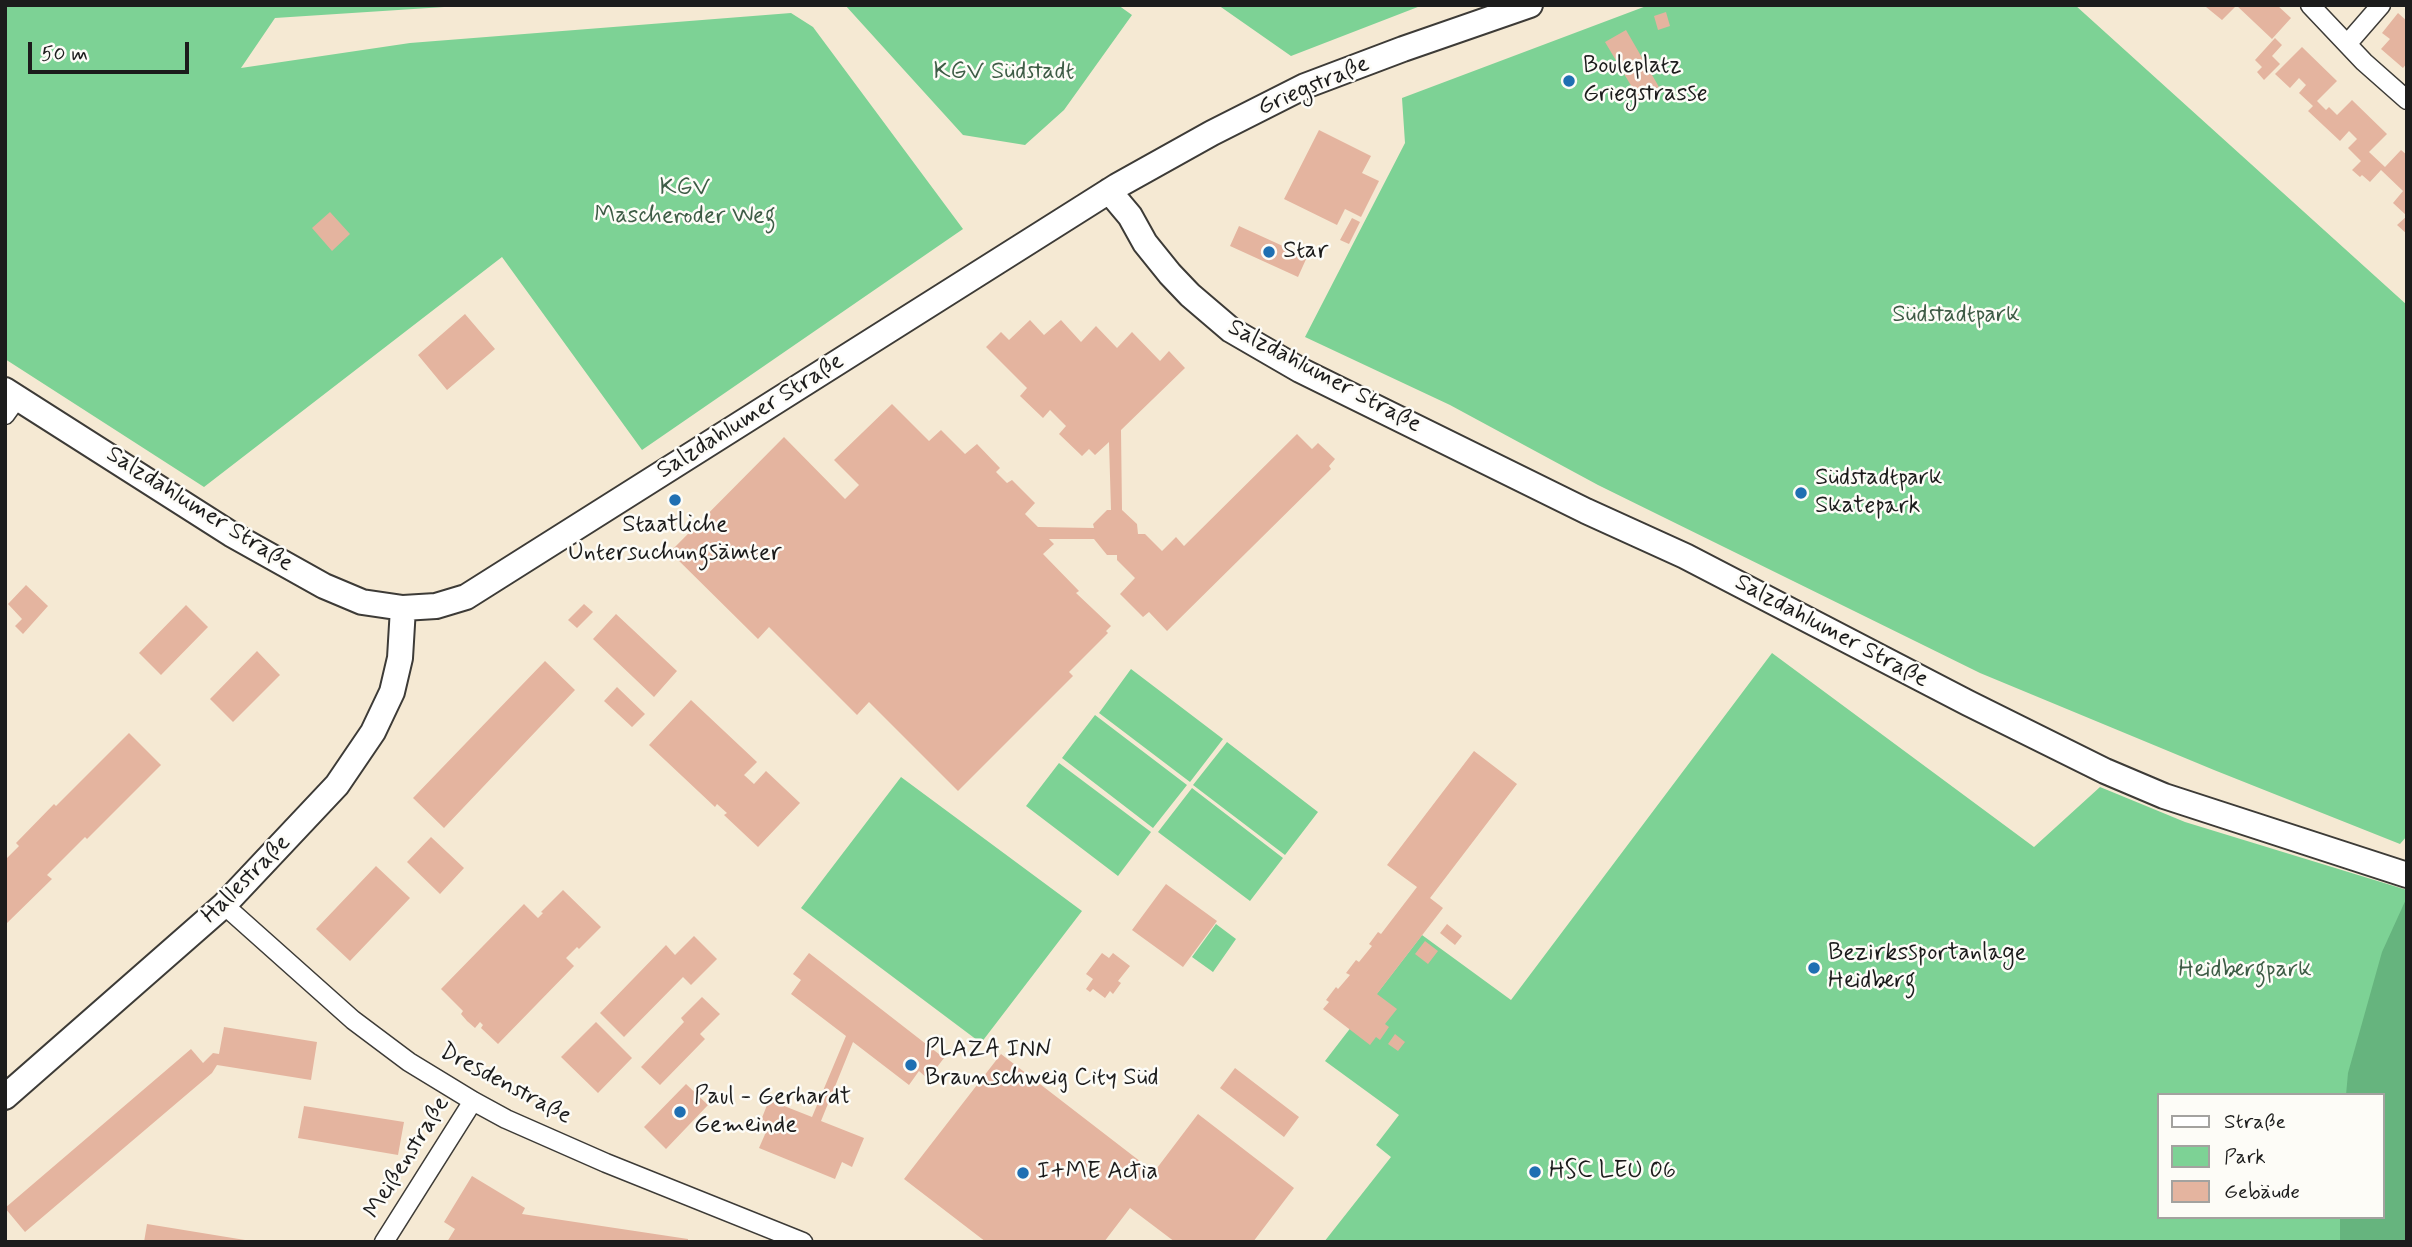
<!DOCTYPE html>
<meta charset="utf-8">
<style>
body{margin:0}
#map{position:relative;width:2412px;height:1247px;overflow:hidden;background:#f5e9d3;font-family:Mynerve,sans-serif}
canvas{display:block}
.frame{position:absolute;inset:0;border:7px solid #1c1c1c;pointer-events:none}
.legend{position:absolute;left:2157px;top:1093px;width:228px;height:126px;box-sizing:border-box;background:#fdfcf7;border:2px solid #a3a29f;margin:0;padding:9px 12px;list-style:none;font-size:21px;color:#1c1c1c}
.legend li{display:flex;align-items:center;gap:14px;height:35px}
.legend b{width:35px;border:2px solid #a3a29f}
.scale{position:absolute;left:28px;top:42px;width:161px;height:32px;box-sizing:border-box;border:4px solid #1c1c1c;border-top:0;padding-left:9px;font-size:21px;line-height:24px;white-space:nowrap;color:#1c1c1c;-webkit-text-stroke:5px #fdfcf7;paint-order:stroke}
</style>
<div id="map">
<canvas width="2412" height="1247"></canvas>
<div class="frame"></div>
<ul class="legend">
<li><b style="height:9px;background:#fff"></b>Straße</li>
<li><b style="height:19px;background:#7dd295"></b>Park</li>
<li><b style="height:19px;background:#e4b49f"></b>Gebäude</li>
</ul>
<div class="scale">50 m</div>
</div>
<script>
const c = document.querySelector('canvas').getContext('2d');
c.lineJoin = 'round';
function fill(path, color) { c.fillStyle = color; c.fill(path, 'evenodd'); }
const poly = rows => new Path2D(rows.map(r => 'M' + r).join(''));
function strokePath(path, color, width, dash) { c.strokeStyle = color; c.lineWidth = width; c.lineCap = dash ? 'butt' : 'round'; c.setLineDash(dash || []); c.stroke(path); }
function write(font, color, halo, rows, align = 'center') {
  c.font = font + ' Mynerve,sans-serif'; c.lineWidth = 5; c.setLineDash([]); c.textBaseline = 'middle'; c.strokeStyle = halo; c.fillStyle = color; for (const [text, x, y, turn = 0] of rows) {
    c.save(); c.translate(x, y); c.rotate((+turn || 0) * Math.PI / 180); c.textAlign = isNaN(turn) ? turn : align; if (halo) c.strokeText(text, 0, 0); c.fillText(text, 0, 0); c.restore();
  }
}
fill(poly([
 [5,5,475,5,275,18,241,68,410,43,791,13,813,27,963,229,642,450,502,257,204,487,5,359],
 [845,5,1118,5,1132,15,1064,110,1025,145,963,135],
 [1218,5,1423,5,1291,56],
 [1649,5,2075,5,2407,305,2407,836,2400,844,2214,770,1980,673,1598,485,1450,405,1305,337,1405,143,1402,98],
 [1772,653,2034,847,2100,787,2185,822,2407,890,2407,1242,1324,1242,1391,1157,1376,1145,1399,1115,1325,1061,1422,935,1511,1000],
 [2158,1095,2382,1095,2382,1217,2158,1217],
 [1131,669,1223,739,1190,782,1099,713],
 [1095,715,1187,785,1153,828,1062,758],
 [1227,742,1318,812,1285,855,1193,785],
 [1059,763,1151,832,1118,876,1026,806],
 [901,777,1082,911,981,1043,801,908],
 [1192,788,1283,858,1250,901,1158,832],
 [1216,924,1236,939,1213,972,1192,957]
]), '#7dd295');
fill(poly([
 [2407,897,2407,1242,2340,1242,2340,1217,2382,1217,2382,1095,2346,1095,2348,1073,2382,952]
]), '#66b47e');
fill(poly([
 [2207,5,2233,5,2235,7,2222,20,2206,7],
 [2236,5,2277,5,2291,18,2272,39],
 [1666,12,1670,26,1658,30,1654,16],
 [2398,13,2407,21,2407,63,2403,68,2381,49,2390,39,2382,33],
 [1626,30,1659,87,1639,99,1605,42],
 [2275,38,2282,45,2272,56,2280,64,2264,80,2257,72,2262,67,2255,60],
 [2302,47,2337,81,2317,101,2326,110,2329,107,2337,115,2352,100,2387,134,2369,152,2385,167,2401,150,2407,155,2407,234,2397,225,2407,216,2393,203,2403,191,2381,170,2370,182,2362,175,2360,177,2352,170,2361,161,2348,148,2357,139,2349,131,2340,141,2308,111,2313,106,2299,93,2306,85,2299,78,2290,88,2275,74],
 [1319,130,1371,156,1362,173,1379,181,1361,217,1345,209,1337,225,1284,199],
 [330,212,350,234,332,251,312,228],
 [1352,218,1360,222,1349,244,1340,240],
 [1239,226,1307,257,1298,277,1230,246],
 [465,314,495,349,447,390,418,355],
 [1030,320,1044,335,1061,320,1081,342,1096,326,1117,348,1132,332,1160,361,1169,351,1185,368,1121,430,1122,510,1137,524,1138,534,1145,534,1162,551,1176,537,1184,546,1297,434,1312,449,1318,443,1335,459,1329,466,1331,469,1167,631,1149,612,1143,617,1120,594,1135,578,1117,560,1117,555,1107,555,1094,539,1049,539,1054,544,1043,554,1079,591,1076,593,1111,626,1106,631,1108,633,1069,672,1073,676,958,791,869,702,857,715,769,627,758,639,670,552,784,437,845,499,859,485,834,460,892,404,929,441,941,430,965,454,977,444,1000,468,996,472,1007,483,1012,480,1035,503,1025,514,1038,527,1094,528,1093,524,1107,510,1111,510,1109,442,1095,455,1089,449,1082,456,1059,434,1066,426,1050,410,1043,418,1020,396,1027,388,986,347,1001,332,1009,340],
 [26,585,48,606,23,634,15,626,22,619,8,604],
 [584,604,593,612,577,628,568,620],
 [186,605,208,627,161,675,139,653],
 [616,614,677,671,654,697,593,639],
 [257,651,280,675,233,722,210,699],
 [545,661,575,690,444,828,413,798],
 [617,687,645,714,632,727,604,701],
 [691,700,757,762,744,775,754,784,766,771,800,803,758,847,724,815,727,813,717,804,715,807,649,745],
 [129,733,161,765,87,839,85,837,47,875,52,879,5,925,5,860,19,846,16,843,54,804,56,806],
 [1474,751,1517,784,1430,898,1443,908,1377,994,1397,1009,1385,1024,1389,1027,1380,1040,1376,1037,1370,1045,1323,1009,1329,1002,1326,1000,1336,987,1338,989,1350,975,1346,973,1356,960,1359,962,1372,946,1369,944,1378,932,1381,934,1417,887,1387,865],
 [431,837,464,868,440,894,407,862],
 [376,866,410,898,350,961,316,929],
 [1166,884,1217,921,1183,967,1132,930],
 [563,890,601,927,579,949,577,947,566,958,574,966,498,1044,481,1028,483,1025,480,1022,475,1028,467,1021,461,1014,463,1011,441,989,524,904,538,918,543,913,541,912],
 [1447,924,1462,936,1455,945,1440,933],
 [694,936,717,959,691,985,683,977,624,1037,600,1013,666,945,675,955],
 [1425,941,1438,951,1428,964,1415,954],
 [809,953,944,1058,928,1079,919,1071,909,1085,853,1042,821,1121,864,1138,852,1167,842,1162,835,1179,759,1148,766,1132,758,1128,769,1100,812,1117,846,1036,791,994,801,980,793,974],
 [1102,953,1109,958,1113,953,1130,966,1118,981,1121,983,1113,994,1110,991,1105,998,1093,989,1090,992,1086,989,1093,979,1086,974],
 [702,997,720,1014,700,1034,705,1039,660,1085,641,1067,684,1022,681,1018],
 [596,1022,632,1058,598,1093,561,1057],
 [224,1027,317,1042,311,1080,217,1065,212,1073,25,1232,5,1208,191,1049,203,1063,213,1053,219,1054],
 [1395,1034,1405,1042,1398,1051,1388,1044],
 [1001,1054,1154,1172,1198,1114,1294,1188,1253,1242,1175,1242,1130,1208,1104,1242,986,1242,904,1179],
 [1235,1068,1299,1117,1284,1137,1220,1088],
 [686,1084,708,1105,666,1149,644,1127],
 [304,1106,404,1122,398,1155,298,1138],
 [472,1176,525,1208,522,1214,688,1239,688,1242,447,1242,455,1229,444,1222],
 [147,1224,245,1240,245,1242,144,1242]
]), '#e4b49f');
const street = poly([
 [2310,5,2364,62,2407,100],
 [2348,43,2381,5],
 [5,415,18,397],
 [224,905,353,1020,409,1062,473,1101,506,1119,606,1163,803,1242],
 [384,1242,473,1101]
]);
const secondary = poly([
 [1109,191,1130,216,1145,243,1170,274,1190,295,1231,330,1300,370,1586,511,1685,556,1968,703,2105,771,2164,796,2407,875],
 [5,390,231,534,324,586,362,602,403,608,436,606,466,597,1117,186,1212,133,1305,86,1403,49,1530,5],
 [5,1097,224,905,337,785,373,732,392,692,400,658,403,608]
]);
strokePath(street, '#3d3b37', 21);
strokePath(secondary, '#3d3b37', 28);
strokePath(street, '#fff', 18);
strokePath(secondary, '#fff', 24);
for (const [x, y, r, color] of [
 [1569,81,7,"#1f6fb2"],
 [1269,252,7,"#1f6fb2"],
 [1801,493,7,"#1f6fb2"],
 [675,500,7,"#1f6fb2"],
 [1814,968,7,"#1f6fb2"],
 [911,1065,7,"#1f6fb2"],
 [680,1112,7,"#1f6fb2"],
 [1535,1172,7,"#1f6fb2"],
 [1023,1173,7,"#1f6fb2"]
]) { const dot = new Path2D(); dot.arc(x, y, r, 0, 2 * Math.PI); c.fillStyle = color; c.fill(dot); strokePath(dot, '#fdfcf7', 2.5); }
write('24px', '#1c1c1c', '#fdfcf7', [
 ["Bouleplatz",1583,67],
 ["Griegstrasse",1583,95],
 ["Star",1283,252],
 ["Südstadtpark",1815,479],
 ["Skatepark",1815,507],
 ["Staatliche",675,526,"center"],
 ["Untersuchungsämter",675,554,"center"],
 ["Bezirkssportanlage",1828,954],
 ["Heidberg",1828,982],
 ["PLAZA INN",925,1051],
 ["Braunschweig City Süd",925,1079],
 ["Paul - Gerhardt",694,1098],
 ["Gemeinde",694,1126],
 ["HSC LEU 06",1549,1172],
 ["I+ME Actia",1037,1173]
], 'left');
write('24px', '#3e5c46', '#fdfcf7', [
 ["KGV Südstadt",1004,73],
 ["KGV",685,189],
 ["Mascheroder Weg",685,217],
 ["Südstadtpark",1956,316],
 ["Heidbergpark",2245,971]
]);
write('24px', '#1c1c1c', '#fdfcf7', [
 ["Griegstraße",1314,87,-23],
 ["Salzdahlumer Straße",1324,377,28],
 ["Salzdahlumer Straße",751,417,-32],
 ["Salzdahlumer Straße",199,510,32],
 ["Salzdahlumer Straße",1831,632,28],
 ["Hallestraße",247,880,-45],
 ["Dresdenstraße",505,1085,28],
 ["Meißenstraße",408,1158,-58]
]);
</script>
